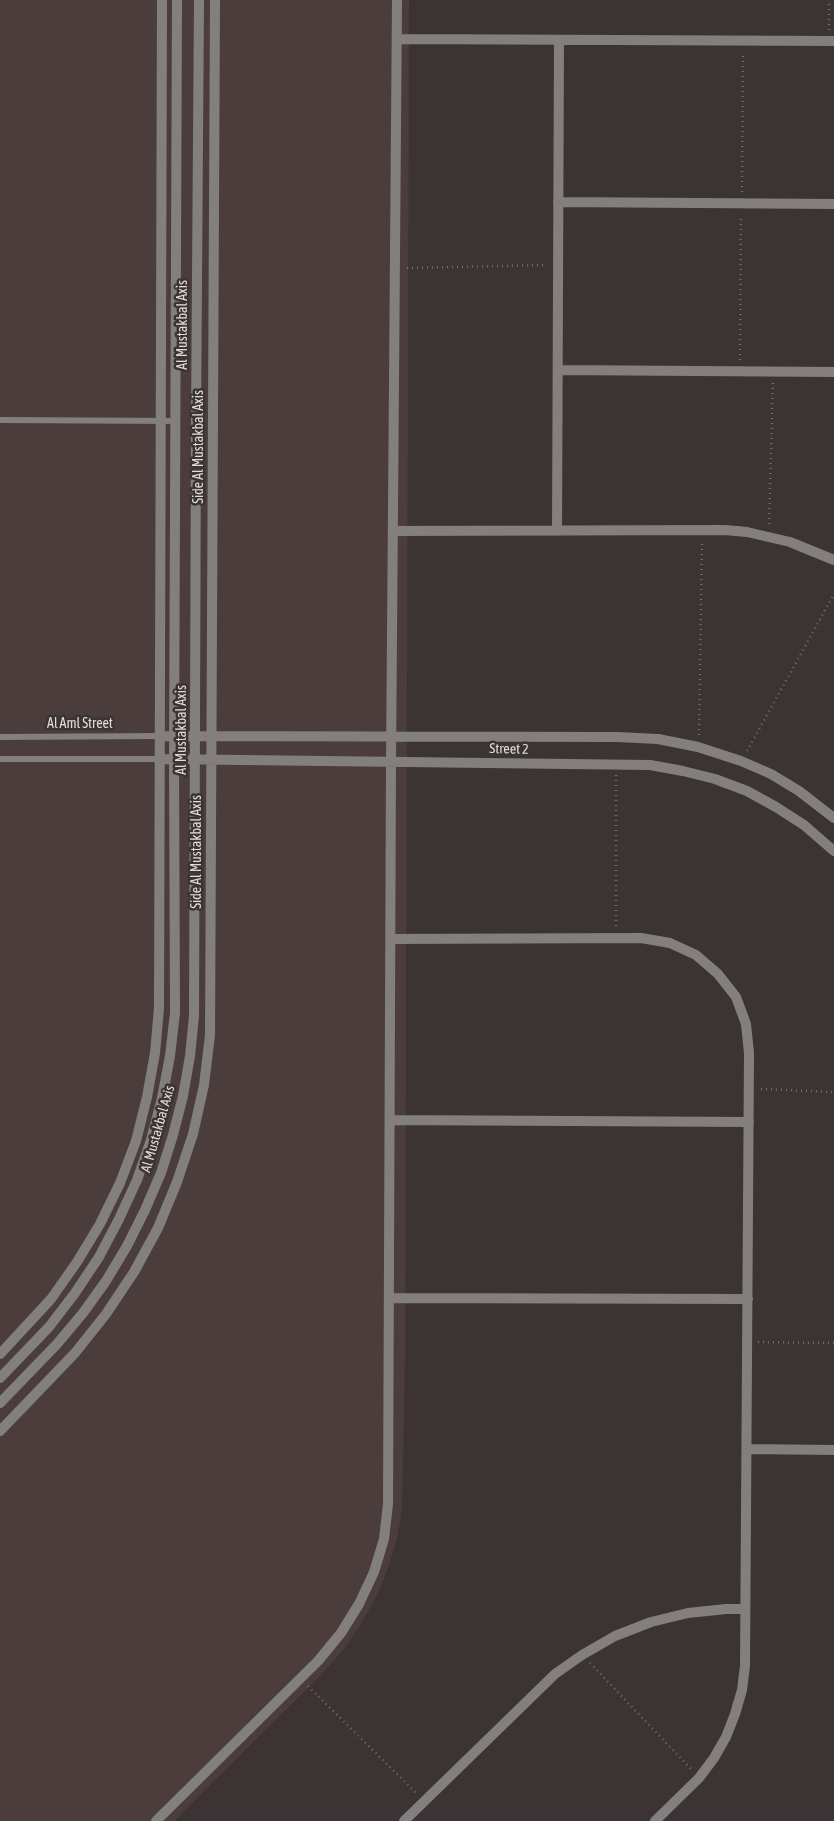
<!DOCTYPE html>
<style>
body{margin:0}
canvas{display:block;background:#3c3334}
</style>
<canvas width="834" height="1821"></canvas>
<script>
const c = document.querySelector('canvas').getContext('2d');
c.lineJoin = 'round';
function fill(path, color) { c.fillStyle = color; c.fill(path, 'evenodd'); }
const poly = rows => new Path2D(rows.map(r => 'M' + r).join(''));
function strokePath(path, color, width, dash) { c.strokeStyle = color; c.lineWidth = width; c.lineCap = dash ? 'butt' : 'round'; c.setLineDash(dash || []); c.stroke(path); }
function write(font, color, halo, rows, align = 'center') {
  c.font = font + ' "Asap Condensed",sans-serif'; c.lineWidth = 5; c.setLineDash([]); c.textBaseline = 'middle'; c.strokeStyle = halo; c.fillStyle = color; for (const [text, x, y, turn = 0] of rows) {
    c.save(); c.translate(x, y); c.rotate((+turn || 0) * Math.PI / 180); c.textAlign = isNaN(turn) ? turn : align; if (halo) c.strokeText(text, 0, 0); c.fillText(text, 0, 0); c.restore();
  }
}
fill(poly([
 [0,0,409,0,405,1359,402,1509,397,1539,388,1568,376,1597,361,1624,344,1649,324,1672,174,1821,0,1821]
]), '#4c3d3d');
strokePath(poly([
 [829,30,829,0],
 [742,192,743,53],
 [407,268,546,265],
 [740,360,741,215],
 [769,524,773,382],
 [699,735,702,541],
 [747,751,834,594],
 [616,775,616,927],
 [761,1089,834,1092],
 [758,1342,834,1343],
 [590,1663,691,1769],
 [308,1686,416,1793]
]), '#736b6c', 2.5, [1, 4]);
strokePath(poly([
 [0,420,176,421],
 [0,737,160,736],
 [0,759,160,759]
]), '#837f7f', 6);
strokePath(poly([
 [397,39,834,41],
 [558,202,834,204],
 [558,370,834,372],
 [393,531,725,530,747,532,790,542,834,560],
 [557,531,559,40],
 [160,736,617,737,658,739,698,747,741,761,771,774,799,791,834,818],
 [160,759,650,765,683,771,715,779,747,791,776,807,804,825,834,851],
 [391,939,641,938,670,943,696,955,718,974,736,997,746,1024,749,1053,745,1666,742,1690,735,1714,726,1737,714,1758,699,1778,655,1821],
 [390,1120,749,1122],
 [390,1298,748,1299],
 [0,1354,51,1299,77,1262,100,1224,120,1183,136,1141,147,1097,155,1053,159,1008,162,0],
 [0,1431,75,1353,106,1314,134,1272,158,1228,177,1182,193,1134,204,1085,210,1035,215,0],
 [747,1449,834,1450],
 [156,1821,318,1661,341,1633,359,1604,374,1572,384,1539,388,1504,391,761,397,0],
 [404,1821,555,1674,582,1655,615,1636,651,1622,688,1613,726,1609,745,1609]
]), '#837f7f', 10);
strokePath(poly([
 [0,1378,49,1327,75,1293,99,1257,119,1219,137,1180,151,1140,162,1098,170,1056,175,1013,174,759,177,0],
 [0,1403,57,1344,83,1313,106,1281,127,1246,145,1210,161,1173,173,1135,183,1096,190,1056,194,1016,196,420,199,0]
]), '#837f7f', 10);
write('14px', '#e0dbdb', '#3c3334', [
 ["Al Mustakbal Axis",183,325,-90],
 ["Side Al Mustakbal Axis",199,447,-90],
 ["Al Aml Street",80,724],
 ["Al Mustakbal Axis",182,730,-90],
 ["Street 2",509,749,1],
 ["Side Al Mustakbal Axis",197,852,-90],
 ["Al Mustakbal Axis",158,1129,-74]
]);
</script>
